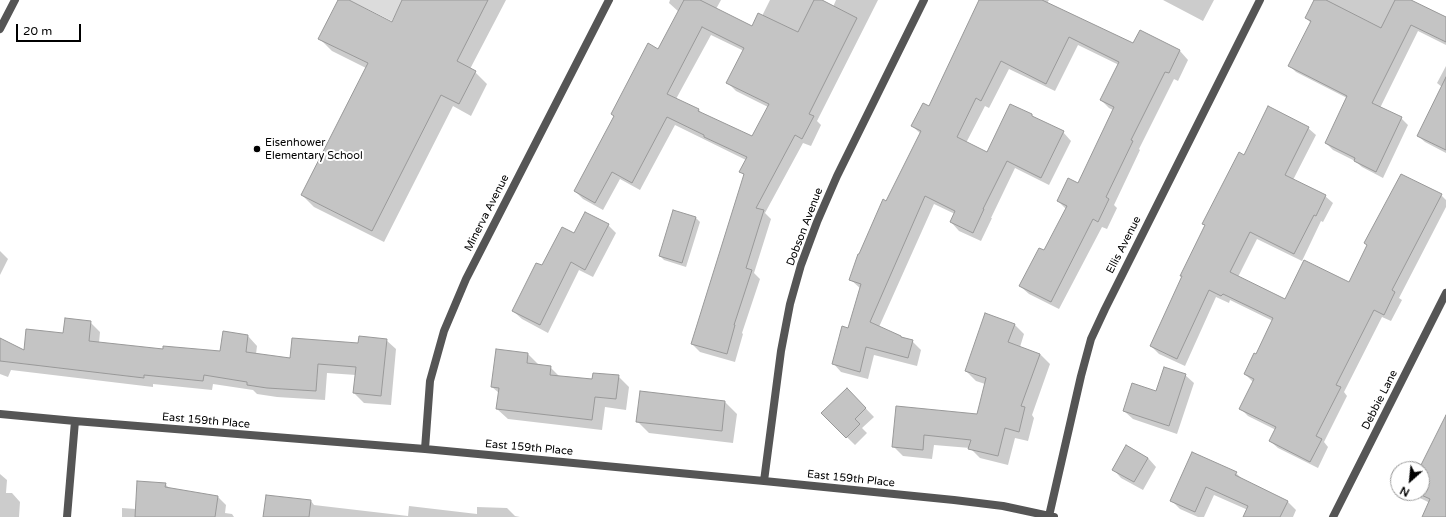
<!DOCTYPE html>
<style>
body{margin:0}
#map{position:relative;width:1446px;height:517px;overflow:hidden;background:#fff;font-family:"Varela Round",sans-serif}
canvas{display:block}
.north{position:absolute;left:1390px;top:461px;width:40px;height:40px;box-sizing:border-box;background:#fff;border:1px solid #999;border-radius:50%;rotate:207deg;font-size:11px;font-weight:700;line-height:16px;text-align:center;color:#000}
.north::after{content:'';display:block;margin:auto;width:14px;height:18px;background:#000;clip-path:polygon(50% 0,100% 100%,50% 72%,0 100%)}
.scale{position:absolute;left:16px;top:24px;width:65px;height:18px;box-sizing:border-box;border:2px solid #000;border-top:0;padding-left:5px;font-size:12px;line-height:14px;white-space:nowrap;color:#000;-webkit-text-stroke:3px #fff;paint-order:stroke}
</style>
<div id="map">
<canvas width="1446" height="517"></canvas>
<div class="north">N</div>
<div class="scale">20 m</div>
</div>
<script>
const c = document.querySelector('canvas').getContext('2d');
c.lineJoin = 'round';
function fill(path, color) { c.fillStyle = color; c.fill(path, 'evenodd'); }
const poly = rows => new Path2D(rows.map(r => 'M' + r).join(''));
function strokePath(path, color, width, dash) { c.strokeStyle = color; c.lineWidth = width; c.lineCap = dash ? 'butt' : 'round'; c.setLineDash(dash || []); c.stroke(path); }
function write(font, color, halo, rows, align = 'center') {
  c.font = font + ' "Varela Round",sans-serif'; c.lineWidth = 4; c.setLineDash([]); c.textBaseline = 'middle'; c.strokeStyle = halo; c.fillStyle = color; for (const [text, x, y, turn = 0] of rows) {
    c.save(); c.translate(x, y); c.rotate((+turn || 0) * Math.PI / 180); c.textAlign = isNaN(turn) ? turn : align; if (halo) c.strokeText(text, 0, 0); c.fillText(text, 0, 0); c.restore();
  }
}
fill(poly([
 [349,0,403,0,392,21]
]), '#dcdcdc');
fill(poly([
 [339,0,347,0,392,23,404,0,506,0,470,69,475,72,487,84,471,116,453,106,384,242,314,207,302,195,366,68,332,51,320,39],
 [670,0,721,0,716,9,753,27,762,16,770,0,820,0,833,7,836,0,878,0,817,121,821,125,811,146,803,143,765,213,771,219,754,273,760,279,742,333,743,334,735,362,700,352,692,344,745,176,740,171,746,160,675,125,640,190,620,179,603,210,583,199,575,191,614,117,612,114,659,50,679,12,669,3],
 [711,35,744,51,728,83,736,91,768,107,753,138,703,115,699,110,676,99],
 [986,0,1049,0,1047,3,1134,44,1140,31,1180,51,1188,60,1178,81,1174,79,1139,149,1140,150,1114,205,1117,208,1107,229,1102,227,1059,309,1029,294,1020,286,1045,252,1066,209,1058,201,1078,185,1113,110,1109,108,1101,100,1119,65,1078,45,1055,91,1009,69,989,108,985,106,966,143,988,153,1063,132,1071,141,1049,185,1015,168,991,218,992,218,981,241,959,231,951,222,955,214,934,204,879,327,912,341,921,350,917,366,874,355,868,379,841,372,833,363,848,329,861,289,851,280,859,255,921,134,912,126,929,108],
 [1163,0,1214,0,1203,21],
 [1315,0,1410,0,1446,17,1446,45,1418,31,1380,108,1401,118,1408,125,1383,178,1362,167,1355,161,1333,150,1326,143,1347,98,1296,72,1290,66,1311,23,1306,18],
 [1446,66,1446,153,1425,142,1418,136,1442,87,1437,83],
 [1308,128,1316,135,1293,180,1325,196,1333,203,1323,222,1321,221,1302,261,1257,239,1238,277,1285,300,1349,283,1441,195,1446,200,1446,207,1399,298,1402,300,1391,321,1382,317,1344,392,1347,396,1324,442,1328,447,1318,468,1278,448,1270,441,1276,430,1248,416,1240,408,1253,382,1245,374,1256,356,1273,321,1230,300,1229,303,1216,297,1185,366,1159,354,1151,346,1206,226,1204,224,1244,156],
 [696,218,700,222,686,267,664,260,660,256],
 [608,225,616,233,593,277,579,270,548,333,522,319,513,311,575,235],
 [0,251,8,259,0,275],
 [90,322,100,332,99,343,164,350,221,352,224,333,248,336,257,346,256,354,291,359,359,344,386,340,396,349,391,405,364,403,354,393,356,375,327,373,325,400,277,397,257,394,253,390,213,384,212,390,153,384,153,387,11,370,8,377,0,374,0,339,25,351],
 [1014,324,1024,334,1020,347,1040,354,1050,364,1032,415,1034,418,1028,441,1015,438,1008,465,980,458,970,448,934,445,932,459,903,456,893,446,897,407,978,415,985,384,976,381,966,371],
 [528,354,538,364,538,366,550,367,560,377,593,380,618,376,629,387,626,410,605,407,602,430,508,419,497,409,499,393,492,387],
 [1185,375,1194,383,1177,434,1133,419,1124,411],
 [847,389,874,417,862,428,867,433,855,445,822,413],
 [725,402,737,414,733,443,649,433,637,421],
 [1446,417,1446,517,1423,517,1430,503,1418,497,1415,493,1422,493,1422,469,1420,469],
 [1127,446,1148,458,1156,467,1143,490,1121,478,1113,469],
 [1236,473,1242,479,1288,502,1296,510,1293,517,1244,517,1248,510,1214,495,1204,517,1198,517,1180,509,1171,500],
 [0,474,7,480,6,493,12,493,20,502,19,517,0,517],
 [165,484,169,488,218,497,226,505,225,513,232,514,234,517,122,517,122,508,136,509],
 [311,501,314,505,408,516,409,506,477,514,477,507,507,508,515,516,520,517,264,517]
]), '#0003');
const building = poly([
 [338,0,349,0,392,22,402,0,488,0,457,61,476,71,459,104,441,95,372,231,301,195,368,63,318,39,338,0],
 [684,0,700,0,752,26,758,13,798,32,814,0,822,0,857,18,809,114,814,116,802,139,795,135,756,208,764,210,746,268,752,270,734,325,735,325,727,354,691,344,744,174,739,172,747,157,704,137,704,135,667,117,632,183,612,172,595,203,574,191,614,116,611,114,648,43,658,49,684,0],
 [702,27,744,48,726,83,769,104,752,136,698,111,699,109,667,94,702,27],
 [979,0,1042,0,1133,43,1140,30,1180,50,1169,73,1165,72,1131,140,1133,141,1106,197,1109,199,1098,222,1093,219,1051,302,1019,286,1039,248,1044,250,1067,206,1057,201,1068,178,1078,183,1114,107,1100,100,1119,62,1069,37,1046,84,1001,61,981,101,976,98,957,137,987,152,1010,104,1032,114,1032,116,1064,131,1041,178,1007,161,983,209,984,209,973,233,950,222,955,211,925,196,870,322,901,336,901,337,913,340,908,358,866,347,860,372,832,364,842,326,848,328,861,284,849,280,858,254,859,254,883,199,886,201,921,131,911,126,923,103,929,106,979,0],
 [1314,0,1326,0,1381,28,1395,0,1411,0,1446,17,1446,42,1411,25,1372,103,1402,117,1376,172,1354,161,1355,158,1325,143,1347,96,1288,66,1311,21,1305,18,1314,0],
 [1446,77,1446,150,1417,136,1446,77],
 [1268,106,1309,127,1285,175,1326,195,1316,216,1314,215,1294,254,1250,232,1230,272,1285,299,1304,260,1349,282,1367,245,1364,243,1401,174,1442,194,1392,290,1395,292,1384,315,1374,310,1336,385,1341,387,1316,436,1322,439,1310,462,1269,441,1276,427,1239,409,1254,379,1244,374,1254,353,1256,354,1273,318,1223,294,1221,296,1209,290,1177,359,1150,346,1182,276,1180,276,1205,225,1202,224,1239,152,1244,155,1268,106],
 [673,210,696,217,682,263,659,256,673,210],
 [585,212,609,224,585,270,571,262,540,325,512,311,536,263,542,265,562,227,574,233,585,212],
 [985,313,1015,324,1008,342,1040,354,1021,406,1025,407,1019,432,1005,428,998,456,968,449,971,440,924,435,923,450,892,447,896,406,977,414,986,378,965,371,985,313],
 [65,318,91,321,89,341,163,349,163,346,220,351,223,331,248,335,246,352,290,358,292,338,358,343,359,336,387,339,381,396,353,393,356,367,318,364,316,391,267,388,247,385,247,382,204,375,203,381,144,375,144,378,0,361,0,338,24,350,26,329,63,333,65,318],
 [496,349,528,353,527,363,551,366,550,375,592,379,593,373,619,375,616,399,595,397,592,420,496,409,499,388,491,387,496,349],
 [1164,367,1186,374,1169,426,1123,411,1132,383,1156,391,1164,367],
 [847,388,866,408,855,419,860,424,846,438,821,413,847,388],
 [640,391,725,401,722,431,636,422,640,391],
 [1446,415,1446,517,1422,517,1430,499,1417,493,1422,493,1422,469,1419,469,1446,415],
 [1126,445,1148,458,1134,482,1112,470,1126,445],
 [1192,452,1237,472,1235,475,1288,501,1280,517,1243,517,1248,506,1206,487,1195,512,1170,501,1192,452],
 [137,481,166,483,165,487,218,496,215,517,135,517,137,481],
 [266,495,311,500,309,517,263,517,266,495]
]);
fill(building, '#c4c4c4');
strokePath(building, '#999', 1);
strokePath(poly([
 [0,29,15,0],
 [0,414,75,421,425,449,764,481,954,500,1003,506,1054,517],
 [425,449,430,381,444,331,466,279,609,0],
 [764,481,781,351,790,304,801,265,817,222,837,176,924,0],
 [1049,516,1081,376,1091,339,1105,309,1260,0],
 [67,517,75,421],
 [1333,517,1446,293]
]), '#555', 8);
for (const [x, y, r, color] of [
 [257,149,4,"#000"]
]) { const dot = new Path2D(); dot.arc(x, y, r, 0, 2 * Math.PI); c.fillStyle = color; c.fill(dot); strokePath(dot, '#fff', 1.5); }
write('11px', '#000', '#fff', [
 ["Eisenhower",265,143],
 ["Elementary School",265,156]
], 'left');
write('11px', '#000', '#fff', [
 ["Minerva Avenue",487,213,-63],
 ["Dobson Avenue",805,227,-69],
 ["Ellis Avenue",1124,245,-63],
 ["Debbie Lane",1380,400,-63],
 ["East 159th Place",206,421,5],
 ["East 159th Place",529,448,5],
 ["East 159th Place",851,479,6]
]);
</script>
